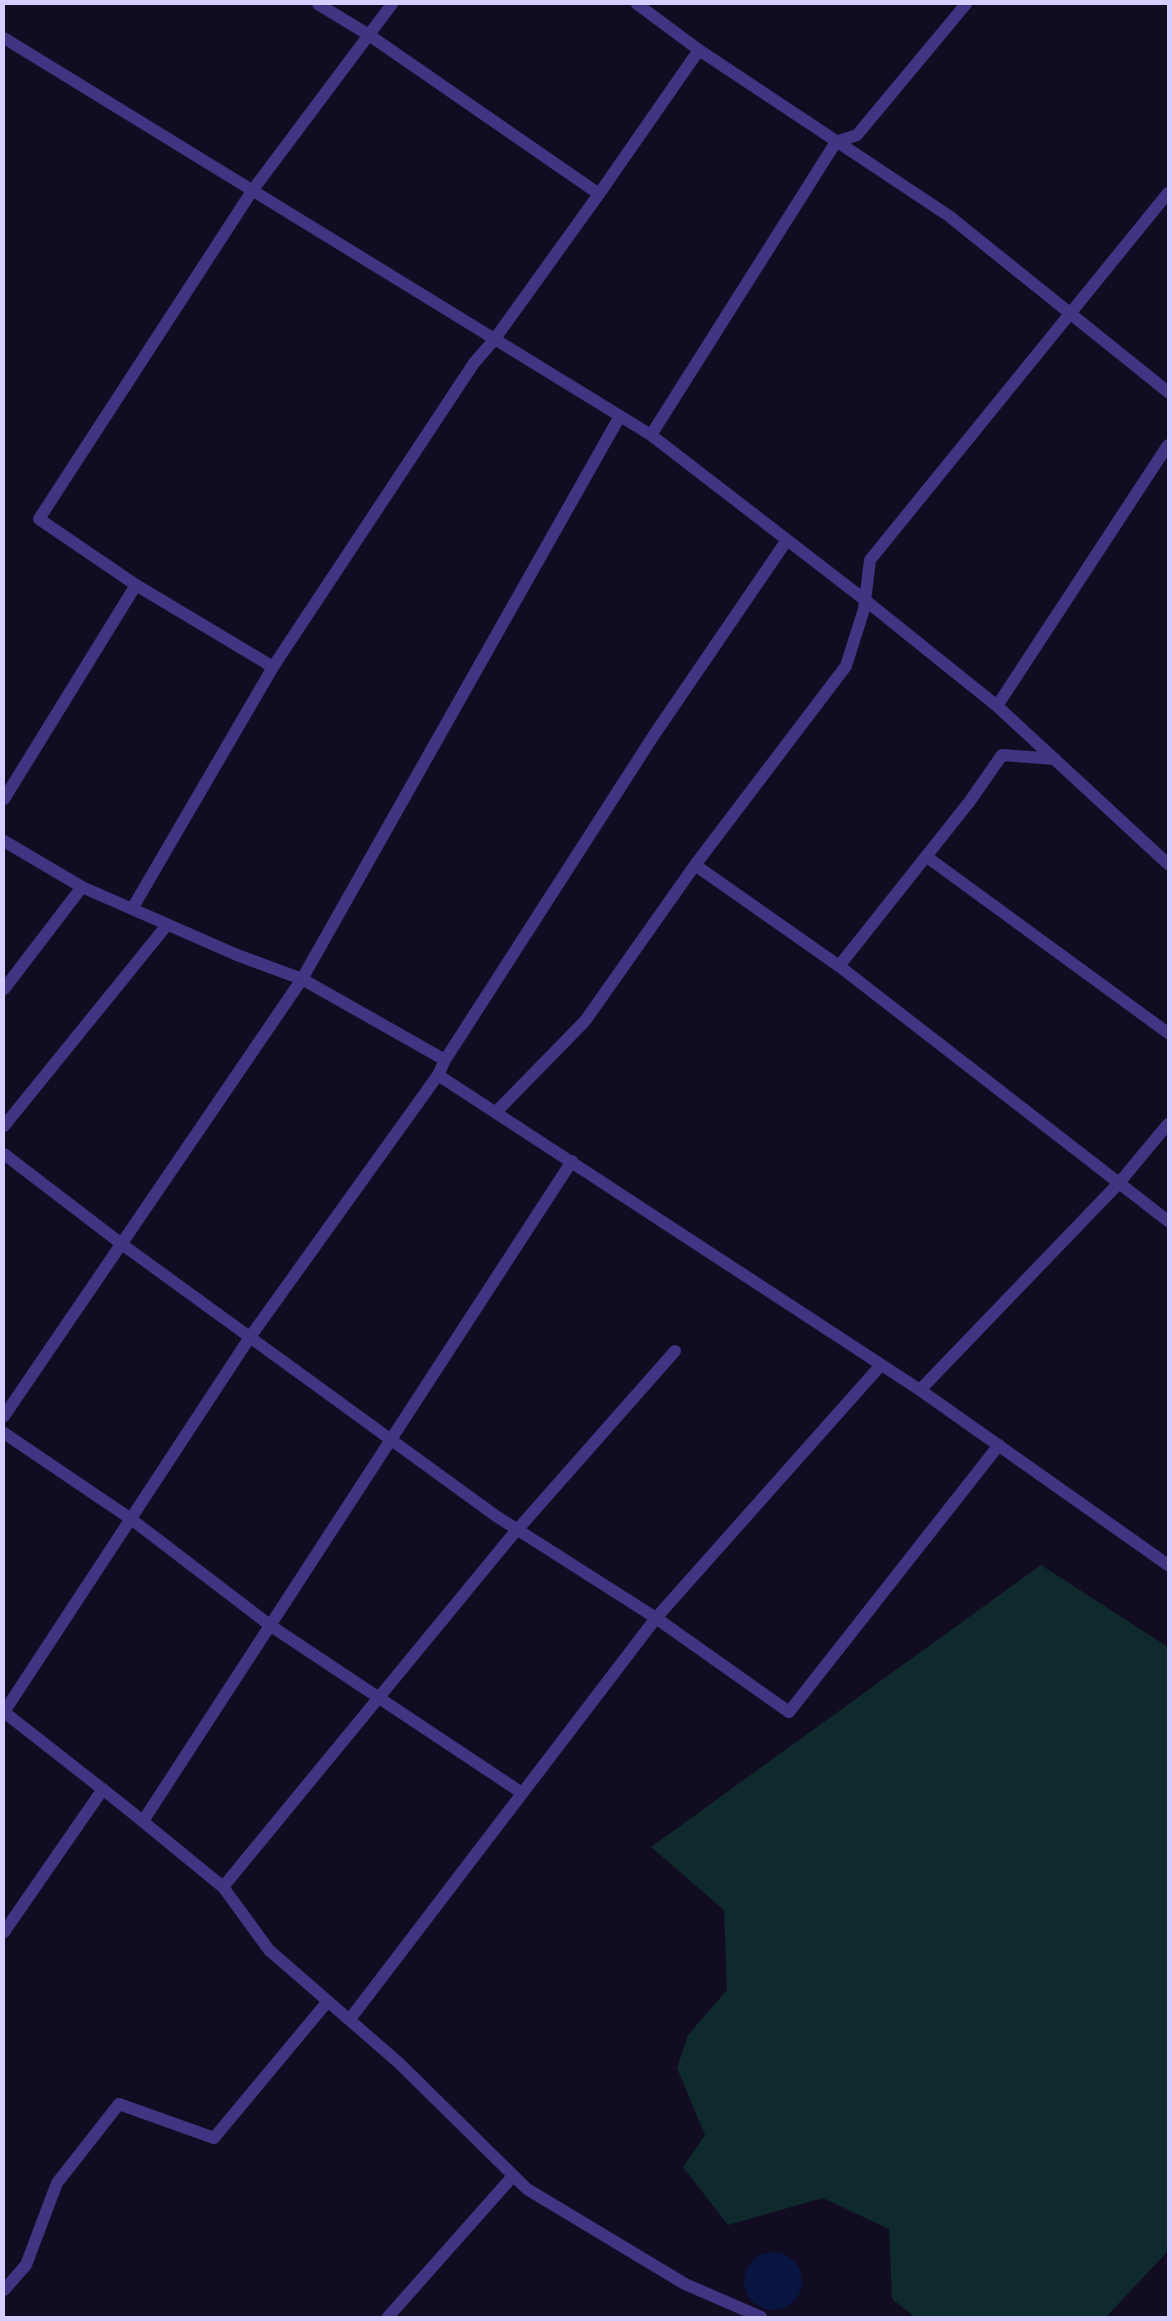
<!DOCTYPE html>
<style>
body{margin:0}
#map{position:relative;width:1172px;height:2321px;overflow:hidden;background:#120c22;font-family:"Roboto Condensed",sans-serif}
canvas{display:block}
.frame{position:absolute;inset:0;border:5px solid #d8cdff;pointer-events:none}
</style>
<div id="map">
<canvas width="1172" height="2321"></canvas>
<div class="frame"></div>
</div>
<script>
const c = document.querySelector('canvas').getContext('2d');
c.lineJoin = 'round';
function fill(path, color) { c.fillStyle = color; c.fill(path, 'evenodd'); }
const poly = rows => new Path2D(rows.map(r => 'M' + r).join(''));
function strokePath(path, color, width, dash) { c.strokeStyle = color; c.lineWidth = width; c.lineCap = dash ? 'butt' : 'round'; c.setLineDash(dash || []); c.stroke(path); }
fill(poly([
 [1041,1565,1168,1647,1168,2251,1106,2317,915,2317,892,2299,889,2229,823,2198,728,2225,683,2167,705,2135,677,2068,688,2035,727,1990,724,1910,651,1847]
]), '#0f2a2c');
fill(poly([
 '744 2281a29 29 0 1 1 58 0a29 29 0 1 1-58 0Z'
]), '#071540');
strokePath(poly([
 [318,4,369,35,599,194],
 [637,4,699,50,949,216,1168,392],
 [4,38,651,435,865,600,997,706,1168,864],
 [651,435,836,142,857,135,966,4],
 [273,667,136,585,39,519,252,191,392,4],
 [997,706,1168,445],
 [4,799,136,585],
 [4,841,82,887,237,955,302,979,445,1060,438,1075,920,1390,1168,1565],
 [927,857,1168,1033],
 [695,865,839,966,1168,1221],
 [132,909,273,667,474,363,494,340,599,194,699,50],
 [839,966,970,801,1002,755,1055,759],
 [4,989,82,887],
 [445,1060,654,735,787,540],
 [496,1112,585,1021,695,865,846,666,864,609,870,560,1168,193],
 [4,1126,167,925],
 [4,1154,123,1245,496,1516,656,1618,789,1712,999,1445],
 [920,1390,1119,1183,1168,1124],
 [4,1416,302,979,620,416],
 [4,1433,131,1519,271,1626,522,1793],
 [4,1712,124,1806,223,1887,269,1950,399,2063,527,2189,685,2284,761,2317],
 [4,1712,250,1337,438,1075],
 [143,1821,572,1161],
 [223,1887,510,1538,675,1351],
 [4,1932,103,1789],
 [350,2019,656,1618,881,1365],
 [4,2290,26,2265,57,2183,119,2104,214,2138,328,2001],
 [388,2317,513,2176]
]), '#403583', 12);
</script>
